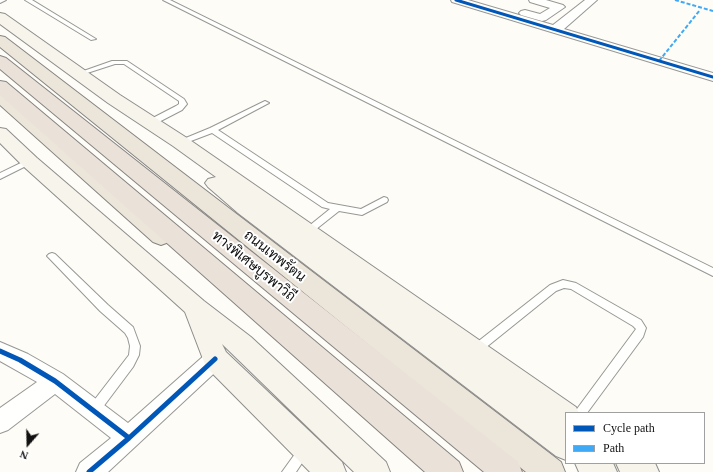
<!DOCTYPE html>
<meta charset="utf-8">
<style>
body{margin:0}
#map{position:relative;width:713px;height:472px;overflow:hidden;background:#fdfcf7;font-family:Georgia,serif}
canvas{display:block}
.legend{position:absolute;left:565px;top:412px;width:140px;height:52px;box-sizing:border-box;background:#fff;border:1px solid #a0a0a0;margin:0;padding:5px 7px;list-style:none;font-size:12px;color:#111}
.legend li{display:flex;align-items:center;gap:8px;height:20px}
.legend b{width:20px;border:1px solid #a0a0a0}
.north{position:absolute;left:8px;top:424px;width:40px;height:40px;-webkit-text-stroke:3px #fff;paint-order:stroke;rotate:200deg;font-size:11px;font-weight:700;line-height:16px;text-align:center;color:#111}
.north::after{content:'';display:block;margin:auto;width:14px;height:18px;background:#111;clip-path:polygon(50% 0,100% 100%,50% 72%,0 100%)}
</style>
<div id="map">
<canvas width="713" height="472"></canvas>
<ul class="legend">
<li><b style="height:5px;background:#0057b8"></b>Cycle path</li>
<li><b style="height:5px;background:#3fa9f5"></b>Path</li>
</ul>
<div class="north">N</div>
</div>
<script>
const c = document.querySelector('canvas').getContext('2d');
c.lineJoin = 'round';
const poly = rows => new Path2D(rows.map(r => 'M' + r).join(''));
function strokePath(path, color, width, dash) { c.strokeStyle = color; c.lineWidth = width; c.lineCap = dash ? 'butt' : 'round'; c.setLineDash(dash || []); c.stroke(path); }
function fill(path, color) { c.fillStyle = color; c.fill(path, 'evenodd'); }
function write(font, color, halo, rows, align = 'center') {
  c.font = font + ' Georgia,Sarabun,serif'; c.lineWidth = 4; c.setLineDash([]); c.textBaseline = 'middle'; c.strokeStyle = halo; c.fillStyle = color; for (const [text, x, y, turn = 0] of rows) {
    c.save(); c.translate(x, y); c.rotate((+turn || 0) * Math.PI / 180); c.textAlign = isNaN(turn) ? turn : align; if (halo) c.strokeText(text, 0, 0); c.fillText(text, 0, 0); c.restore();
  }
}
const service = poly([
 [0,0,6,0,0,3,0,0],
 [25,0,32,0,96,39,91,40,25,0],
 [163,0,170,0,713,268,713,276,163,0],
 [112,61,127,61,184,99,187,104,182,110,153,125,147,125,147,121,176,106,179,104,179,101,124,64,115,64,78,76,75,74,112,61],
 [265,101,269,103,267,104,218,130,328,203,361,209,384,197,387,198,388,200,387,202,362,215,339,211,310,234,307,235,304,234,303,232,304,230,330,209,322,207,212,133,183,144,177,144,176,142,210,128,265,101],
 [27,160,33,160,34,162,0,179,0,173,27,160],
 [52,253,55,254,108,305,133,327,140,346,139,355,133,367,97,415,93,416,89,415,87,411,89,407,129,355,130,346,128,338,125,333,100,311,49,258,47,256,49,254,52,253],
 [563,280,576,283,641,320,646,328,643,337,587,413,574,413,636,329,633,326,571,289,564,288,556,291,479,353,475,354,471,353,470,350,471,347,550,285,563,280],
 [304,445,308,447,310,451,296,472,282,472,300,447,304,445]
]);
const minor = poly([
 [451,0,468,0,553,25,585,0,597,0,564,29,713,73,713,81,452,2,451,0],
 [529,0,546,0,563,5,565,7,546,20,542,21,521,15,519,13,521,11,525,10,540,14,550,8,530,2,529,0],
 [0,342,28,354,63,374,128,423,207,353,215,350,223,353,226,359,223,365,108,472,76,472,80,463,111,438,55,394,8,430,0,433,0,408,37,382,0,361,0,342]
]);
const secondary = poly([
 [0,13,5,14,120,95,187,138,576,407,579,413,566,413,566,460,556,456,238,213,208,187,205,183,208,179,216,177,173,146,108,103,0,24,0,13],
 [0,128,6,129,37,158,204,301,251,337,386,462,390,472,354,472,222,344,226,352,342,462,346,472,310,472,206,367,185,312,23,166,0,143,0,128],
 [575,463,613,463,617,472,579,472,575,463],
 [616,463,655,463,659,472,620,472,616,463]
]);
const trunk = poly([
 [0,36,5,37,561,462,565,472,526,472,0,47,0,36],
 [0,91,6,92,169,232,172,237,169,242,161,245,153,242,0,105,0,91]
]);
const motorway = poly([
 [0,56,6,58,518,462,522,472,484,472,0,69,0,56],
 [0,81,6,82,459,462,463,472,425,472,0,95,0,81]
]);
strokePath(service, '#979795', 2);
strokePath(minor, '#979795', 2);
strokePath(secondary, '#8e8d8b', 2);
strokePath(trunk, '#858482', 2);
strokePath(motorway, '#858482', 2);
fill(service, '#fffffe');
fill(minor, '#fffffe');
fill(secondary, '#f6f4eb');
fill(trunk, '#ece5da');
fill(motorway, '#eae1d8');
strokePath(poly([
 [675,0,713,11],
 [659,61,700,10]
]), '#3fa9f5', 2, [4, 2]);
strokePath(poly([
 [456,0,713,77]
]), '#0057b8', 3);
strokePath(poly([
 [0,351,20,360,55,381,129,438],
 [89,472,129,438,215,359]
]), '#0057b8', 5);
write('14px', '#111', '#fff', [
 ["ถนนเทพรัตน",275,256,38],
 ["ทางพิเศษบูรพาวิถี",254,266,39]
]);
</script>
